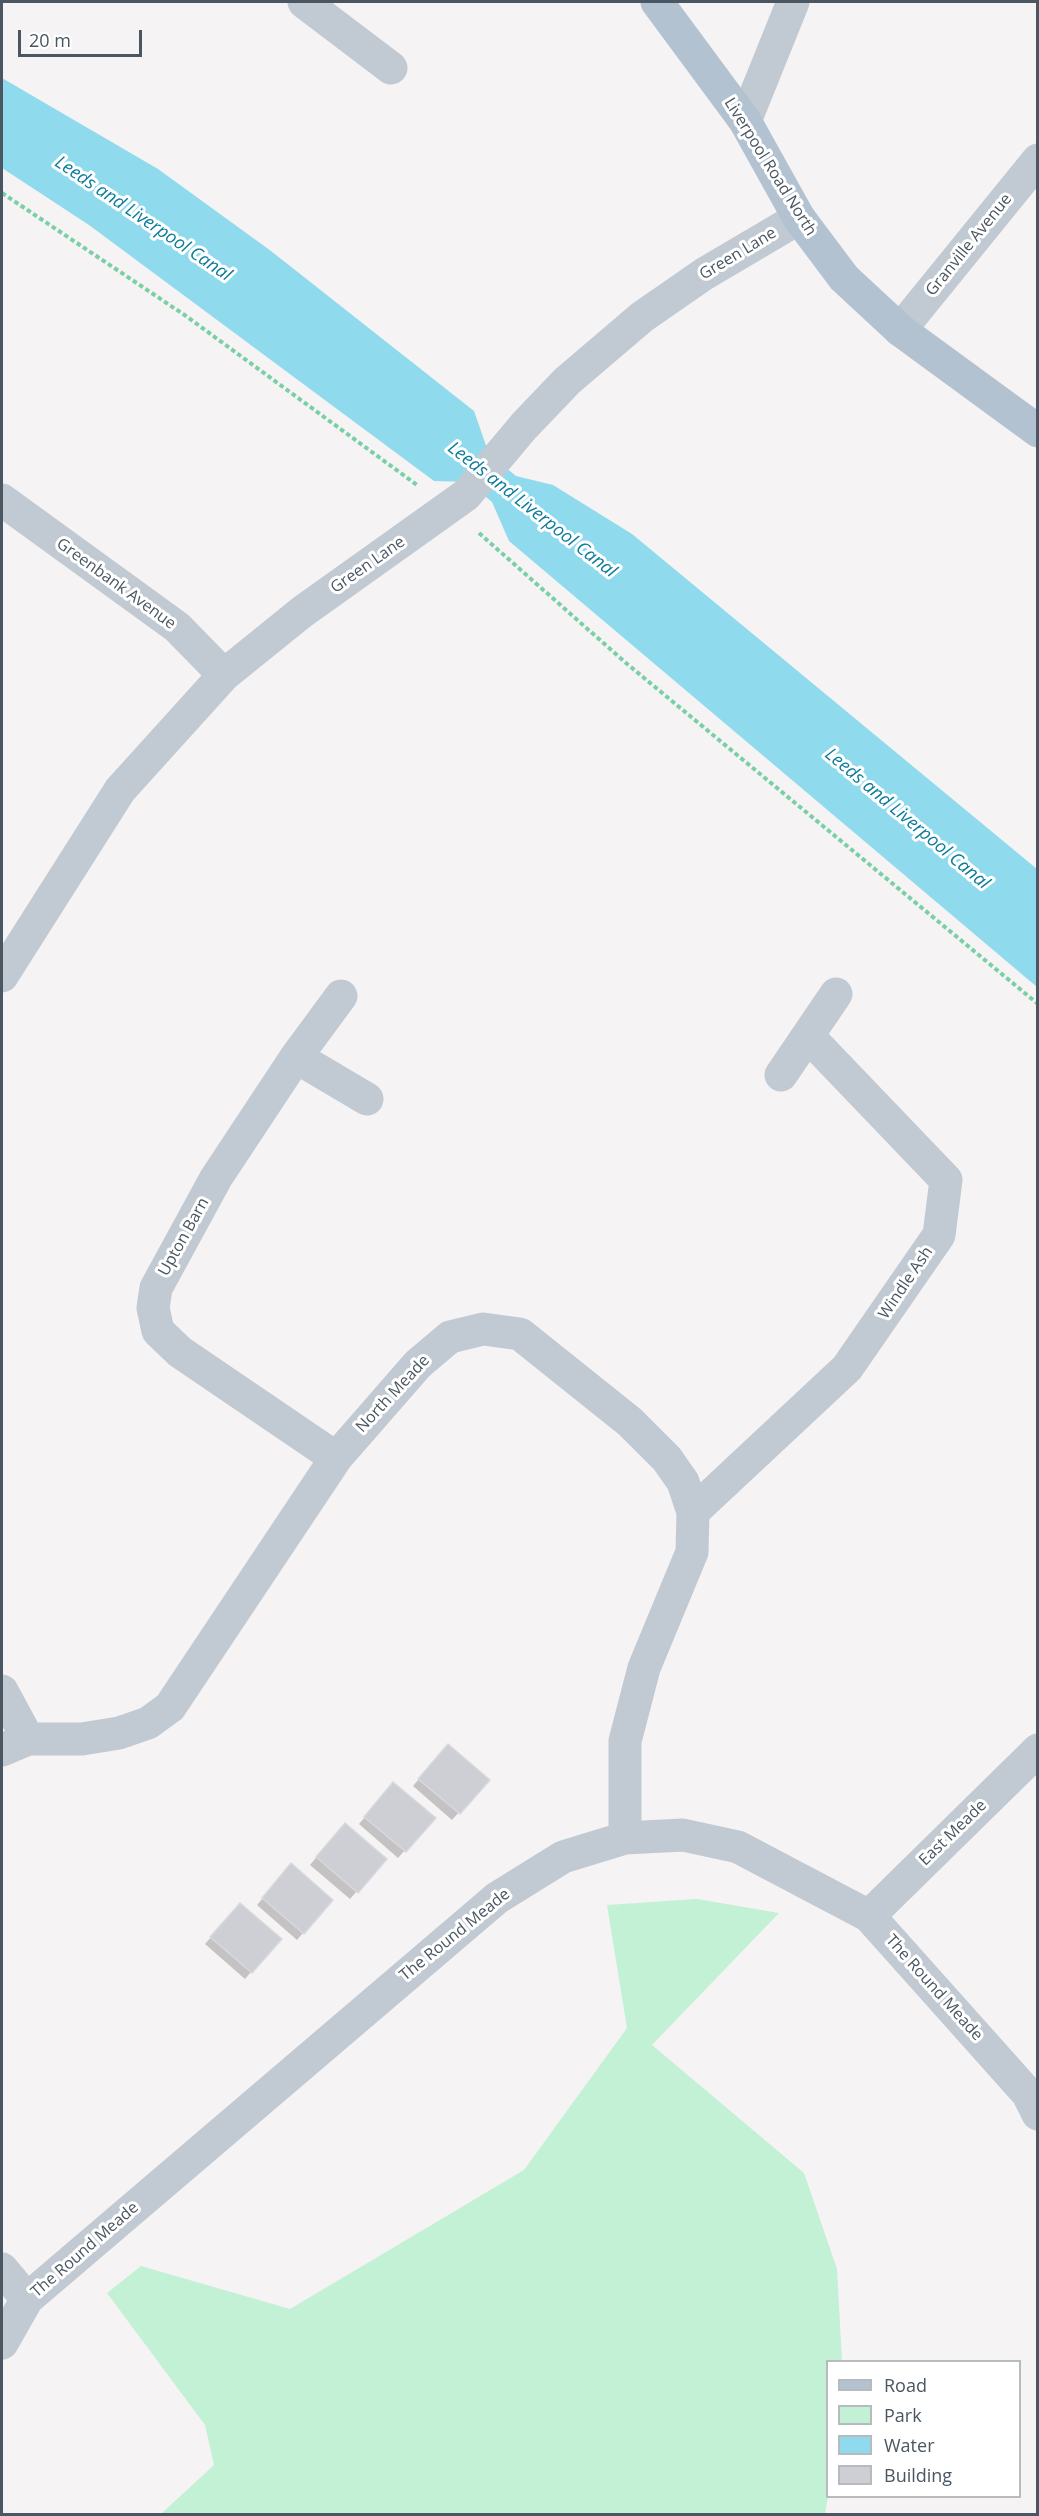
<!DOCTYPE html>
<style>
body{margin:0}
#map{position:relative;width:1039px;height:2516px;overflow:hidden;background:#f5f3f3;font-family:"Open Sans",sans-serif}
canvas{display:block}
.frame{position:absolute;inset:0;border:3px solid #4a5661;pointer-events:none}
.legend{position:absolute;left:826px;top:2360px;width:195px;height:138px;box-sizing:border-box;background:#fff;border:2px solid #b7bbc0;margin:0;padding:8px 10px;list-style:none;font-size:18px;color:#4a5661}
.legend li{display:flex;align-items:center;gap:12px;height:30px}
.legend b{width:30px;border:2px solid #b7bbc0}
.scale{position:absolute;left:18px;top:30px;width:124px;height:27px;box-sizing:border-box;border:3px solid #4a5661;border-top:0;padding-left:8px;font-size:18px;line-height:21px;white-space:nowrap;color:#4a5661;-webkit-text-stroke:4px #fff;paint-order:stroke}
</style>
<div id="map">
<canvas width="1039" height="2516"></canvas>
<div class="frame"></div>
<ul class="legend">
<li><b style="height:8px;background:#b3c2d1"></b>Road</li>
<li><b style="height:16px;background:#c3f1d5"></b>Park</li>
<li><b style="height:16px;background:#90daee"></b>Water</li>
<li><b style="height:16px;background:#cdcfd5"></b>Building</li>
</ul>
<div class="scale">20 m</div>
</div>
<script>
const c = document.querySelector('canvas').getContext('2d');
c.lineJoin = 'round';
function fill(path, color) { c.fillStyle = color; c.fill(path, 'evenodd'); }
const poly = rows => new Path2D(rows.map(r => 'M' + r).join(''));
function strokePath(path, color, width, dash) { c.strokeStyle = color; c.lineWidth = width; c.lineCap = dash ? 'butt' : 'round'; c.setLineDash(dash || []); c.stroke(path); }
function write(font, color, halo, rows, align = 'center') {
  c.font = font + ' "Open Sans",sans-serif'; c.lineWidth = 6; c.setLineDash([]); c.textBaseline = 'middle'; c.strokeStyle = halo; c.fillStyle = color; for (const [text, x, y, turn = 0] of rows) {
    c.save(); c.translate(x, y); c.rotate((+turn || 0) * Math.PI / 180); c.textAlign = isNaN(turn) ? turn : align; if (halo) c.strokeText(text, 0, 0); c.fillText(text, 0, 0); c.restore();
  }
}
fill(poly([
 [697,1899,779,1913,652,2045,804,2173,837,2269,842,2361,828,2362,828,2497,825,2514,161,2514,214,2465,205,2425,107,2293,141,2266,290,2309,524,2170,627,2028,607,1905]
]), '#c3f1d5');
fill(poly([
 [2,78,158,169,271,251,474,411,489,454,516,476,553,485,632,534,1037,869,1037,987,509,541,492,502,468,482,434,481,89,225,2,168]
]), '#90daee');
fill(poly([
 [441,1753,488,1780,452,1820,413,1786],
 [387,1791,433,1818,398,1858,359,1824],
 [338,1831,385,1859,350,1899,310,1865],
 [285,1872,303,1933,297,1940,257,1905],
 [234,1911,251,1972,245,1979,205,1944]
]), '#0003');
const building = poly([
 [448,1744,490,1780,460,1814,418,1779,448,1744],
 [393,1782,436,1818,406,1852,364,1817,393,1782],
 [345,1823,387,1859,358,1893,316,1857,345,1823],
 [291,1863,333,1900,304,1934,262,1898,291,1863],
 [240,1903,282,1939,252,1973,210,1937,240,1903]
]);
fill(building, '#cdcfd5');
strokePath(building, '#d7d9de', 1.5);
strokePath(poly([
 [2,193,186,316,417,485],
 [479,533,626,663,1038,1004]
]), '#7ad0a6', 4, [4.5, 3]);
strokePath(poly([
 [304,2,391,68],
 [745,121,793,2],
 [900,330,1038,160],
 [2,500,177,627,224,675],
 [2,976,120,790,224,675,302,612,466,495,524,426,567,381,642,317,704,274,799,218],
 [296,1057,367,1099],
 [781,1075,836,994],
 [336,1458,180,1352,158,1331,153,1308,156,1288,216,1178,296,1057,341,996],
 [693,1512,847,1368,939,1235,946,1180,808,1036],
 [2,1691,28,1739],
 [2,1750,28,1739,82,1739,119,1733,148,1723,170,1707,336,1458,418,1364,450,1337,483,1329,520,1334,630,1422,667,1459,683,1482,693,1512,692,1552,644,1668,625,1741,625,1838],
 [869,1916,1038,1750],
 [2,2269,27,2299],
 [2,2343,27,2299,497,1898,563,1857,625,1838,683,1835,738,1847,869,1916,1028,2094,1038,2114]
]), '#c1cad2', 33);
strokePath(poly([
 [657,2,745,121,799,218,844,278,900,330,1038,431]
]), '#b3c2d1', 33);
write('16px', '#4a5661', '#fff', [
 ["Liverpool Road North",770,167,58],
 ["Granville Avenue",969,245,-51],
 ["Green Lane",738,254,-31],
 ["Green Lane",368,565,-35],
 ["Greenbank Avenue",116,584,36],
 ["Upton Barn",184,1237,-61],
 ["Windle Ash",906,1283,-56],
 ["North Meade",393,1394,-47],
 ["East Meade",953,1833,-44],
 ["The Round Meade",455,1935,-39],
 ["The Round Meade",934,1988,48],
 ["The Round Meade",85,2250,-41]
]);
write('italic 18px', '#0c7c9b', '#fff', [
 ["Leeds and Liverpool Canal",143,219,34],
 ["Leeds and Liverpool Canal",532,510,38],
 ["Leeds and Liverpool Canal",907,819,40]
]);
</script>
